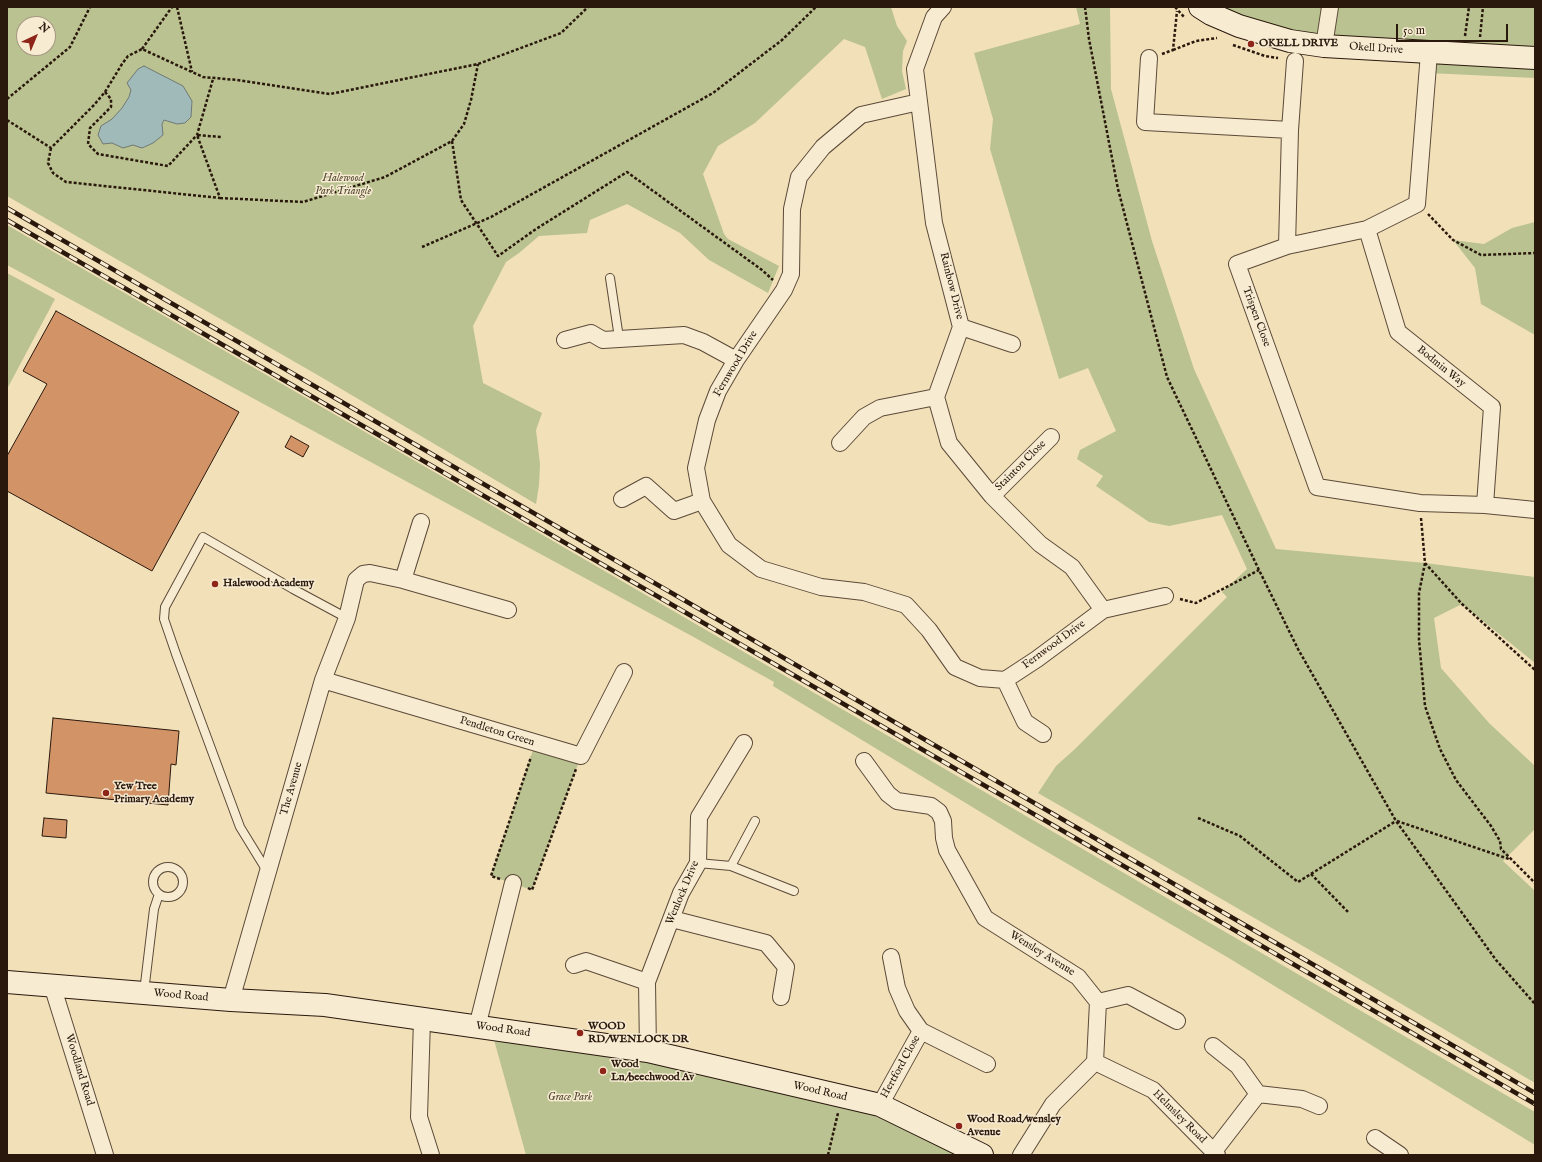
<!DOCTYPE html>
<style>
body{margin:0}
#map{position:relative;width:1542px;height:1162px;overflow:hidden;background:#f2e0b9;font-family:"IM FELL English",serif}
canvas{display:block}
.frame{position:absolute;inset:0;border:8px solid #2a180d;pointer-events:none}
.north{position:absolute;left:16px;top:16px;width:40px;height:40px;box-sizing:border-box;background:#f7ebd2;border:1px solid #a59783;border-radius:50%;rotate:44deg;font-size:11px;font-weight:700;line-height:16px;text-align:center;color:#2a180d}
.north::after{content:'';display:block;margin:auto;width:14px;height:18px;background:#8f2418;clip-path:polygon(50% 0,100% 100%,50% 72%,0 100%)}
.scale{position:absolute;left:1396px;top:24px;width:112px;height:18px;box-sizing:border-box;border:2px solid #2a180d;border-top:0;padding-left:5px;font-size:12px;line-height:14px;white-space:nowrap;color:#2a180d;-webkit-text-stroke:3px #f7ebd2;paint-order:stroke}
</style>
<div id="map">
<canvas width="1542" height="1162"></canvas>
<div class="frame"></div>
<div class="north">N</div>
<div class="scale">50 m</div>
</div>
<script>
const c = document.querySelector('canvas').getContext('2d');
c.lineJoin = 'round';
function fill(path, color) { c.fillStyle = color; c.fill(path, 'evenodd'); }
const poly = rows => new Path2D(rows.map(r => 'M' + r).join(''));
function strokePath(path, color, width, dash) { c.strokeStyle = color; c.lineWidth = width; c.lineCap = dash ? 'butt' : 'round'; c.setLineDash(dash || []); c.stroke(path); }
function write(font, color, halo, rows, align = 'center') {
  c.font = font + ' "IM FELL English",serif'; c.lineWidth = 3; c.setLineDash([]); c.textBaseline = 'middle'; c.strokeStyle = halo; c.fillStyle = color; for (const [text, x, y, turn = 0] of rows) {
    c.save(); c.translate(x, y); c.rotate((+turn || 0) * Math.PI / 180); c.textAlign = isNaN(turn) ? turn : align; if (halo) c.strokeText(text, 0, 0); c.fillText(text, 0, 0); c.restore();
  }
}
fill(poly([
 [7,7,891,7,897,26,907,41,903,51,902,71,906,89,882,99,865,47,844,39,755,123,718,146,703,174,724,234,728,239,779,266,768,293,709,260,680,233,627,204,590,220,587,233,539,236,519,253,506,262,473,326,483,383,542,413,536,430,540,464,539,485,536,504,321,377,7,196],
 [24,24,48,24,48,48,24,48],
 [1076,7,1110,7,1111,89,1152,241,1194,369,1276,549,1425,563,1535,577,1535,663,1462,604,1434,618,1441,668,1489,723,1535,766,1535,829,1503,861,1535,891,1535,1083,1334,964,1038,793,1056,766,1075,749,1227,597,1222,592,1247,569,1222,515,1169,526,1149,522,1096,486,1103,476,1077,459,1080,450,1116,431,1088,368,1059,379,990,149,993,119,974,53,1080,24],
 [1207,7,1511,7,1535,8,1535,78,1428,73,1429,53,1324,46],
 [1535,222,1535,335,1481,304,1475,268,1453,240,1484,244,1512,228],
 [7,225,436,473,1535,1112,1535,1145,1227,957,1025,839,773,686,774,682,690,635,7,265],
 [7,273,55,299,7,389],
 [535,744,581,756,532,890,491,876],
 [491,1029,865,1102,979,1155,526,1155]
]), '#b9c290');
const water = poly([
 [144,66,183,86,192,101,191,117,185,123,177,124,164,120,162,124,163,135,153,143,142,148,133,145,123,148,112,143,103,144,98,135,101,126,112,119,122,108,129,97,131,90,127,83,138,69,144,66]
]);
fill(water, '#a0baba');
strokePath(water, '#717975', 1);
const building = poly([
 [56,311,239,412,152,571,7,491,7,456,47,384,23,371,56,311],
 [291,436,309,446,303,457,285,447,291,436],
 [53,718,179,731,176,765,171,764,168,805,46,793,53,718],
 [44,818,67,820,66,838,42,836,44,818]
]);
fill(building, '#d29367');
strokePath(building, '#2a180d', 1);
const lane = poly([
 [610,278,619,338],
 [698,863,731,866,755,821],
 [731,866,794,891],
 '153 882a15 15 0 1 1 30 0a15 15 0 1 1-30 0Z',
 [267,871,240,827,176,654,164,619,165,607,203,537,293,589,347,618],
 [144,992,154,909,159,894]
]);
const street = poly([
 [943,7,934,17,915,69,934,223,961,327,936,397,949,443,992,496,1040,544,1072,567,1103,610],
 [1324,46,1330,7],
 [1429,53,1417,204,1367,229,1287,246,1237,264,1317,487,1420,503,1485,505,1535,510],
 [1149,58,1145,122,1290,130],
 [919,102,861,115,823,147,799,177,792,209,791,274,784,290,736,360,718,391,707,420,696,468,702,501,729,545,761,569,821,587,864,592,906,605,929,630,955,667,980,678,1005,680,1037,659,1103,610,1165,596],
 [1367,229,1398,332,1492,407,1485,505],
 [1287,246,1290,130,1295,61],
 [961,327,1012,344],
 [565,340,591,333,603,340,684,335,703,342,736,360],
 [840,443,864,417,880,408,936,397],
 [992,496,1051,437],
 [622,499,646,486,674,511,702,501],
 [403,580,421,522],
 [323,680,581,756,624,672],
 [1005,680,1025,722,1043,734],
 [864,761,888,794,897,801,931,806,939,812,943,821,944,838,947,850,985,918,1078,977,1098,1002,1095,1062,1053,1104,1021,1155],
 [672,919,766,943,786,967,781,997],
 [891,957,897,988,907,1011,921,1031],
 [574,965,586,961,647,982],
 [52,985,105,1155],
 [231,1000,323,680,347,618,356,580,363,574,370,573,403,580,508,610],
 [1098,1002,1128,995,1177,1021],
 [422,1020,419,1117,431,1155],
 [477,1027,513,883],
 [1213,1046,1238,1066,1258,1094,1214,1151],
 [648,1051,647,982,681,893,698,863,699,817,744,743],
 [1095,1062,1153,1090,1217,1155],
 [1258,1094,1302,1099,1319,1106],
 [880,1105,921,1031,987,1064],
 [1375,1138,1400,1155]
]);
const secondary = poly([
 [1200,7,1211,14,1239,26,1290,41,1324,46,1535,58],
 [7,982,231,1000,325,1005,648,1051,880,1105,982,1155]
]);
strokePath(lane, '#5c4a38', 10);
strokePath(street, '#5c4a38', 18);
strokePath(secondary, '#2a180d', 24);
strokePath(poly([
 [177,7,192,72],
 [1085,7,1089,39,1118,189,1167,377,1259,570,1298,649,1396,821,1496,960,1535,1004],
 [1175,7,1184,17],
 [1465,36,1469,7],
 [1480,37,1483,7],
 [1233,45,1265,56,1278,58],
 [142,49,172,7],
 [1173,50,1196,41,1217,38],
 [1162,54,1173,50,1177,11],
 [105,92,111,99,111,107,90,128,88,144,98,154,168,166,197,135,213,79],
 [7,99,70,47,90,7],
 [7,120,51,148,94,105,105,92,122,64,128,56,142,49,203,77,237,80,330,94,478,64,561,33,588,7],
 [452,141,461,200,498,256,536,229,627,172,762,270,773,280],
 [51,148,48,163,53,173,66,182,220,198,197,135,221,137],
 [220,198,303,202,385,177,452,141,464,124,471,100,478,64],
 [1428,214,1453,240,1481,255,1535,253],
 [422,247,491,217,713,93,782,40,816,7],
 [1421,518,1425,563,1462,604,1535,670],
 [1425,563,1419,593,1419,640,1425,706,1432,726,1440,749,1456,780,1491,826,1500,841,1501,849,1535,883],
 [1180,599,1196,603,1259,570],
 [1198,818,1240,836,1298,882,1396,821],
 [1397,821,1509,859],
 [1311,874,1349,913],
 [500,879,491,876,531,757],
 [528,888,532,890,576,769],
 [828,1155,838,1113]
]), '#2a180d', 2.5, [3, 2]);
strokePath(lane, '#f7ebd2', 8);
strokePath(street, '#f7ebd2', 16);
strokePath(secondary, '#f7ebd2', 22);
const rail = poly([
 [7,208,1535,1093],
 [7,220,1535,1104]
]);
strokePath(rail, '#2a180d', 4.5);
strokePath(rail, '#f7ebd2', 3, [9]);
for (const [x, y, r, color] of [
 [1251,44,4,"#8f2418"],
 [215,584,4,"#8f2418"],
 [106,793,4,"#8f2418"],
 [580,1033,4,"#8f2418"],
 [603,1071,4,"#8f2418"],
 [959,1126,4,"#8f2418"]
]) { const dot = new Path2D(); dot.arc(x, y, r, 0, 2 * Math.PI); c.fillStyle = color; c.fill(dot); strokePath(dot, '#f7ebd2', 1.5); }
write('bold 11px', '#2a180d', '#f7ebd2', [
 ["OKELL DRIVE",1259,44],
 ["Halewood Academy",223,584],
 ["Yew Tree",114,787],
 ["Primary Academy",114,800],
 ["WOOD",588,1027],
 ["RD/WENLOCK DR",588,1040],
 ["Wood",611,1065],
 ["Ln/beechwood Av",611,1078],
 ["Wood Road/wensley",967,1120],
 ["Avenue",967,1133]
], 'left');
write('11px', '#2a180d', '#f7ebd2', [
 ["Okell Drive",1376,49,4],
 ["Rainbow Drive",951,286,76],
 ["Trispen Close",1256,317,70],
 ["Fernwood Drive",736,364,-59],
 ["Bodmin Way",1441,367,39],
 ["Stainton Close",1021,466,-45],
 ["Fernwood Drive",1054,645,-36],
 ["Pendleton Green",497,732,17],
 ["The Avenue",292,789,-74],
 ["Wenlock Drive",683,893,-67],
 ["Wensley Avenue",1042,954,32],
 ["Wood Road",181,996,5],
 ["Wood Road",503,1030,8],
 ["Hertford Close",901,1067,-61],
 ["Woodland Road",79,1070,73],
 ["Wood Road",820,1092,13],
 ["Helmsley Road",1179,1117,45]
]);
write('italic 11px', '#554b34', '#f7ebd2', [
 ["Halewood",343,179],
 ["Park Triangle",343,192],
 ["Grace Park",570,1098]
]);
</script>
